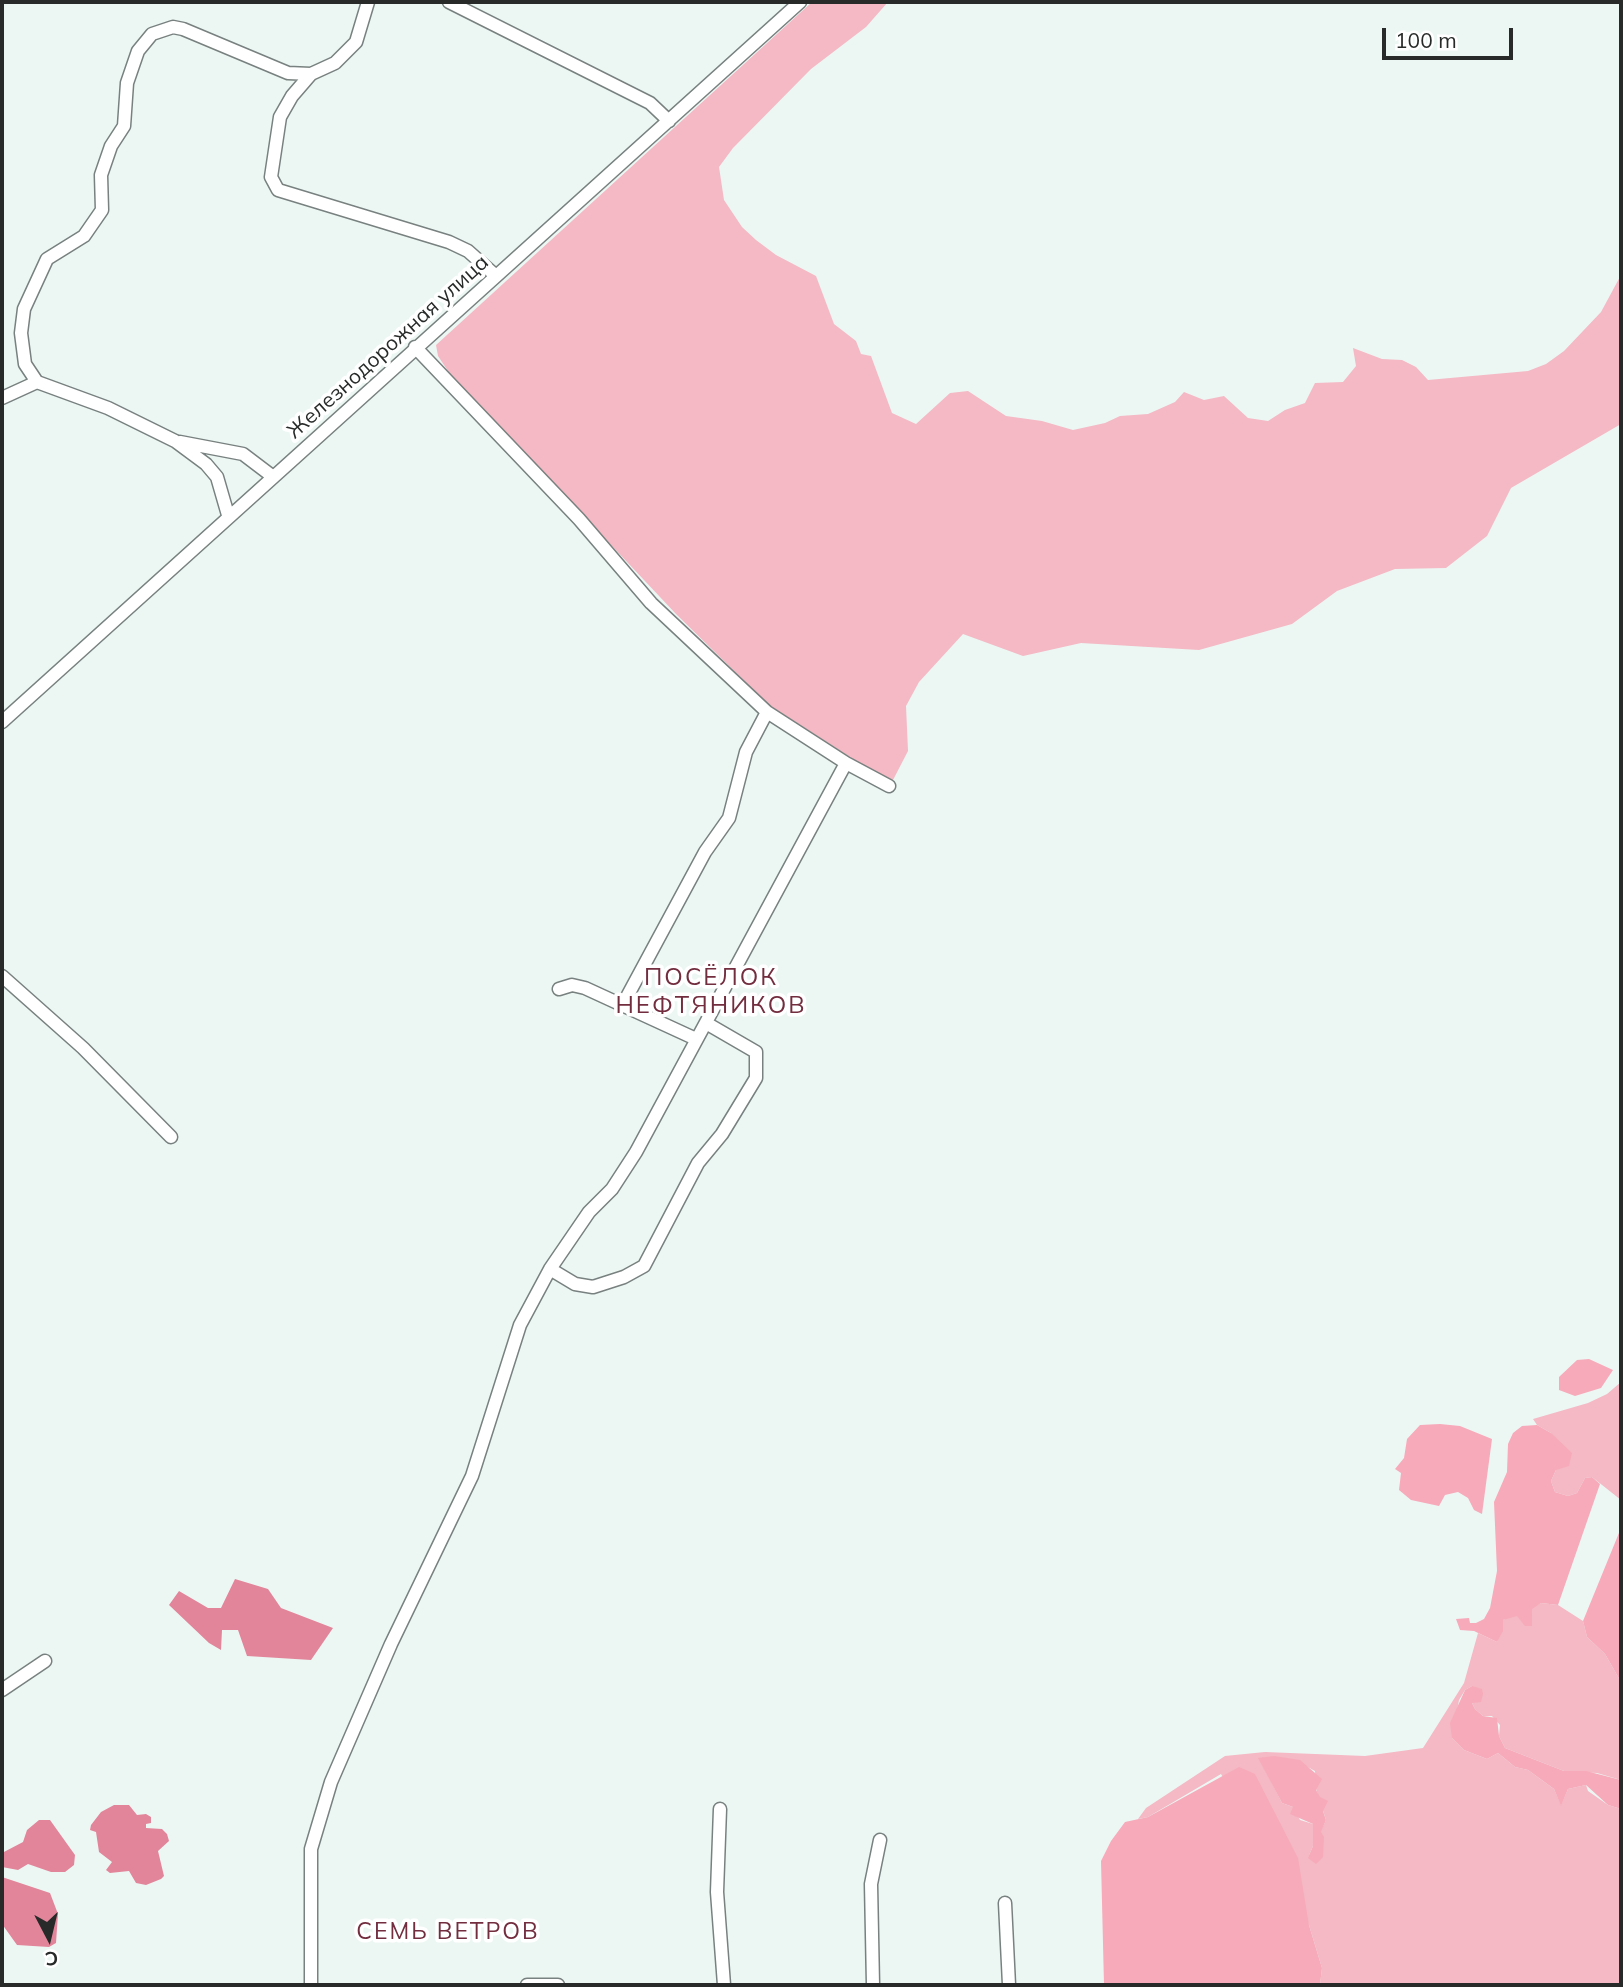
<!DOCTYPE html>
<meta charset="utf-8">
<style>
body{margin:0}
#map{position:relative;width:1623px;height:1987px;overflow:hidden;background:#ecf7f4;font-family:Mulish,sans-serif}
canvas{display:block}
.frame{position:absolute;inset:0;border:4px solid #272a29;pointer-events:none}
.north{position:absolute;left:14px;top:1903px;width:70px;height:70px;-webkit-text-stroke:5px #fff;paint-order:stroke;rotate:173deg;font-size:19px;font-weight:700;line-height:28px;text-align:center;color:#272a29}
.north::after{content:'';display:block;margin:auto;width:24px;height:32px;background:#272a29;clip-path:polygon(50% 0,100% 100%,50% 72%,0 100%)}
.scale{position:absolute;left:1382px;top:28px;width:131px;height:32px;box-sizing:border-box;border:4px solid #272a29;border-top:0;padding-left:9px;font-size:21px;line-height:24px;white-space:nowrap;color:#272a29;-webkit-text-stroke:5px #fff;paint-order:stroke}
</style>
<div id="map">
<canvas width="1623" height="1987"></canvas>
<div class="frame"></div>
<div class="north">С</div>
<div class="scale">100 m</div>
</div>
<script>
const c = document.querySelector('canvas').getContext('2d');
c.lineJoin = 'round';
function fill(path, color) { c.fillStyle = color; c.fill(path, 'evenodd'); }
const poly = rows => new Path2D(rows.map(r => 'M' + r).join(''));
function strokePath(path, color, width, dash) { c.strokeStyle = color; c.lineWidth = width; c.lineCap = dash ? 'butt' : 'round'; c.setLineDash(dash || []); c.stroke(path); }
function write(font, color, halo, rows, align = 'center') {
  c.font = font + ' Mulish,sans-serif'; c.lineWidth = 7; c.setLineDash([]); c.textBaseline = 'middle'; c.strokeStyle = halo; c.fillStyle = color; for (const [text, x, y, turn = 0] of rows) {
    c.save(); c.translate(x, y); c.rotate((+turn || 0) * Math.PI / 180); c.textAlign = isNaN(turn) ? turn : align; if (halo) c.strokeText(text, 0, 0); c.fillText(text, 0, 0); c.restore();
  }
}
fill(poly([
 [812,2,888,2,866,27,811,69,733,148,719,167,724,200,742,227,756,240,776,255,816,276,834,324,856,341,861,354,871,356,892,413,916,424,950,393,968,391,1006,416,1042,421,1073,430,1105,423,1120,416,1148,414,1175,402,1184,392,1204,400,1224,396,1248,418,1268,421,1285,410,1305,403,1315,383,1343,382,1356,366,1353,348,1382,359,1402,360,1416,367,1428,380,1528,371,1546,364,1564,351,1601,312,1621,275,1621,424,1511,488,1487,536,1446,568,1395,569,1337,591,1292,624,1199,650,1081,643,1023,656,963,634,919,682,906,706,908,751,893,780,875,773,769,705,676,614,450,374,438,356,436,345],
 [1621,1382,1621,1500,1592,1477,1585,1478,1577,1493,1568,1496,1555,1492,1551,1481,1556,1470,1551,1433,1537,1425,1533,1419,1588,1403,1607,1394],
 [1541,1603,1558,1605,1583,1621,1587,1637,1605,1654,1621,1682,1621,1780,1597,1773,1564,1771,1505,1748,1499,1736,1500,1725,1492,1716,1483,1716,1475,1709,1472,1703,1472,1686,1465,1690,1459,1700,1452,1738,1464,1750,1487,1759,1498,1753,1515,1767,1528,1770,1554,1789,1561,1805,1568,1789,1586,1785,1588,1791,1608,1805,1621,1809,1621,1985,1320,1985,1322,1968,1309,1925,1221,1774,1148,1817,1138,1819,1146,1808,1225,1756,1265,1752,1365,1756,1423,1748,1464,1683,1478,1633,1497,1642,1503,1620],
 [1259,1758,1304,1765,1315,1771,1316,1789,1326,1820,1308,1858,1313,1846,1313,1824,1300,1820,1293,1807,1282,1803]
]), '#f4b9c4');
fill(poly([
 [1589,1359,1613,1370,1601,1388,1575,1396,1559,1390,1559,1377,1577,1360],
 [1440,1424,1460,1426,1492,1439,1482,1514,1474,1510,1468,1498,1458,1492,1445,1495,1439,1506,1411,1500,1399,1490,1401,1473,1395,1469,1404,1458,1407,1439,1420,1425],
 [1537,1425,1551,1433,1572,1453,1569,1466,1556,1470,1551,1481,1555,1492,1568,1496,1577,1493,1585,1478,1592,1477,1600,1484,1558,1605,1541,1603,1532,1609,1532,1626,1525,1626,1517,1616,1503,1620,1503,1631,1497,1642,1474,1631,1460,1630,1456,1619,1469,1618,1470,1623,1476,1623,1484,1619,1490,1608,1497,1571,1494,1502,1507,1472,1508,1444,1513,1433,1522,1426],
 [1621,1528,1621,1682,1605,1654,1587,1637,1583,1621],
 [1472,1686,1482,1689,1483,1694,1481,1702,1472,1703,1475,1709,1483,1716,1497,1718,1499,1736,1505,1748,1564,1771,1586,1771,1621,1780,1621,1809,1608,1805,1586,1785,1568,1789,1561,1806,1554,1789,1528,1770,1515,1767,1498,1753,1487,1759,1464,1750,1452,1738,1450,1723,1465,1690],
 [1274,1756,1300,1760,1322,1779,1316,1790,1320,1797,1328,1801,1323,1811,1326,1820,1321,1832,1324,1837,1323,1857,1316,1864,1308,1858,1313,1846,1313,1824,1290,1814,1293,1807,1282,1803,1258,1758],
 [1239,1767,1255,1774,1298,1858,1309,1925,1322,1968,1320,1985,1104,1985,1101,1861,1111,1841,1125,1822,1148,1817]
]), '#f7aaba');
fill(poly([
 [235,1579,268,1589,281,1608,333,1628,311,1660,247,1656,238,1630,222,1630,221,1650,209,1643,169,1605,179,1591,208,1608,221,1608],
 [114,1805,129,1805,137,1815,146,1814,151,1817,151,1823,146,1824,146,1828,162,1829,167,1834,169,1841,158,1851,164,1876,161,1879,146,1885,136,1883,129,1871,110,1873,106,1870,112,1862,99,1852,96,1832,90,1830,91,1825,101,1812],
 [39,1820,50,1820,75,1855,74,1865,65,1872,51,1872,28,1864,18,1870,2,1867,2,1853,23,1842,27,1830],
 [2,1877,50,1893,58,1914,56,1943,49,1947,17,1945,2,1924]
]), '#e2859a');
const minor = poly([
 [449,2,650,103,669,121],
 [311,74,292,96,280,117,271,177,278,190,449,242,468,251,496,276],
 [415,347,579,519,651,603,767,712,846,763,889,786],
 [2,398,37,382],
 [180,442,243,454,272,476],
 [228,515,217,477,206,464,175,441,108,408,37,382,25,364,21,333,24,309,47,259,84,236,102,210,101,175,111,146,124,126,127,83,138,51,152,34,173,27,183,29,288,73,311,74,335,63,356,42,368,2],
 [2,722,800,2],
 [2,976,83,1048,171,1137],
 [559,989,572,985,585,988,696,1039],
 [622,1006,705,852,729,818,746,752,767,712],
 [550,1269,575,1284,593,1287,624,1277,644,1266,698,1163,722,1134,756,1078,756,1052,706,1023],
 [2,1690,45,1661],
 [720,1809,717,1892,724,1985],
 [1005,1903,1009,1985],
 [311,1985,311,1849,331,1782,391,1644,472,1476,520,1325,550,1269,589,1212,612,1189,636,1152,846,763],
 [527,1985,558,1985],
 [873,1985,871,1884,880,1840]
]);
strokePath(minor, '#78817f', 15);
strokePath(minor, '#fff', 12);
write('21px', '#272a29', '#fff', [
 ["Железнодорожная улица",388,347,-42]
]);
c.letterSpacing = '2px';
write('23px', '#722d3f', '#fff', [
 ["СЕМЬ ВЕТРОВ",448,1932]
]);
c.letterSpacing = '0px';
c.letterSpacing = '2px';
write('24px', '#722d3f', '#fff', [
 ["ПОСЁЛОК",711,978],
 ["НЕФТЯНИКОВ",711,1006]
]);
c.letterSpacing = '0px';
</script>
